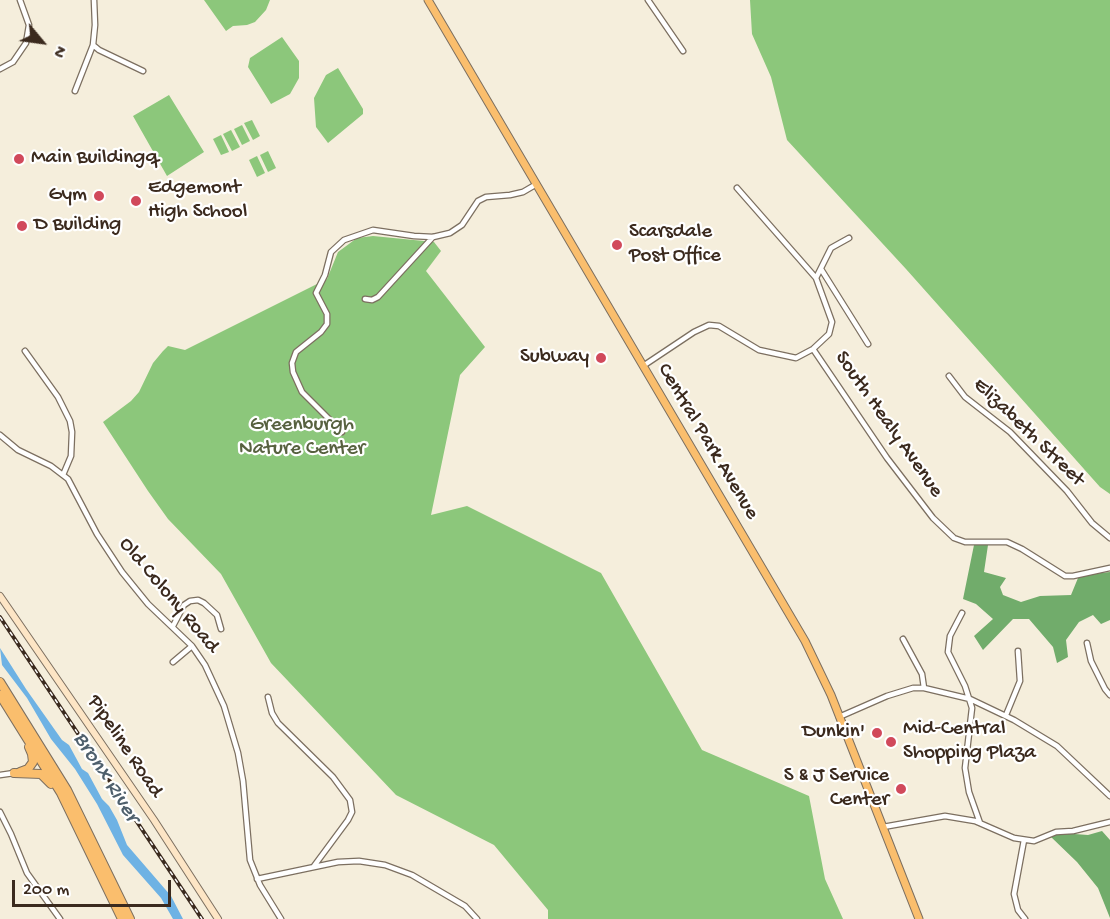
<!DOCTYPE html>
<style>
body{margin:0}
#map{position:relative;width:1110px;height:919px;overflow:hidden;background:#f5eedc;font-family:"Gochi Hand",sans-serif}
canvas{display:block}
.north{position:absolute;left:12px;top:12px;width:60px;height:60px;-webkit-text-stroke:4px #fff;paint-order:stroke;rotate:119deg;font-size:16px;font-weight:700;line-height:24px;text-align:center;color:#3b2a1e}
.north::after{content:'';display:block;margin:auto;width:21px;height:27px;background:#3b2a1e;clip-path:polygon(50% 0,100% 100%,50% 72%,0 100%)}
.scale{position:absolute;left:12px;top:880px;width:159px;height:27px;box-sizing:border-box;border:3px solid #3b2a1e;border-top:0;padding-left:8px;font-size:18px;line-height:21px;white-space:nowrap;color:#3b2a1e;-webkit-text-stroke:4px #fff;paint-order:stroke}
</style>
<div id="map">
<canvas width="1110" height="919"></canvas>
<div class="north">N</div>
<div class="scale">200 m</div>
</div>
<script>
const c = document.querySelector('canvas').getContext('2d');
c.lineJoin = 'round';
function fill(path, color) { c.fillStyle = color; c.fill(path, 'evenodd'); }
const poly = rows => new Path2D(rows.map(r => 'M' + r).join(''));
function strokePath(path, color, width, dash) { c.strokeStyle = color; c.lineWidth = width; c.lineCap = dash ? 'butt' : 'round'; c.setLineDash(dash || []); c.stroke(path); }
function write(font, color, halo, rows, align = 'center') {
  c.font = font + ' "Gochi Hand",sans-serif'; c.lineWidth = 4.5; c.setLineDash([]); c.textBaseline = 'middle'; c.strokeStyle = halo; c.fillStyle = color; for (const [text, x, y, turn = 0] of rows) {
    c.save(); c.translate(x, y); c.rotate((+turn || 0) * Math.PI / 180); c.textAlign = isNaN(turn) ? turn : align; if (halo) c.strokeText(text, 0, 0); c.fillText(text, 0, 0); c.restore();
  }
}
fill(poly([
 [204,0,270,0,266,10,255,22,247,25,233,26,226,31],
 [750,0,1110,0,1110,494,1100,487,906,269,787,140,771,77,752,34],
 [282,37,299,61,299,78,290,94,271,104,248,67,250,58],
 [338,68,363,109,363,114,328,143,316,127,314,98,326,75],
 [169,95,204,152,167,176,133,116],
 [252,120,260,136,253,140,244,123],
 [242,125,250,141,242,145,234,129],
 [231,130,240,147,232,151,223,134],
 [221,135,229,152,221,155,213,139],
 [268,151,276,168,268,172,260,155],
 [257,156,265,173,257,177,249,160],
 [373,236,434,242,441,251,426,271,485,347,460,375,431,515,467,506,601,573,702,750,809,796,825,879,843,919,548,919,548,910,494,845,396,795,271,663,221,574,168,519,148,491,103,422,131,401,139,392,153,363,163,351,168,346,185,350,327,279,338,252,357,238]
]), '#8cc77b');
fill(poly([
 [974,545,988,545,984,572,1006,578,1000,587,1003,595,1021,602,1040,596,1071,595,1078,578,1091,574,1110,572,1110,620,1101,624,1093,615,1079,622,1066,640,1068,657,1057,663,1053,647,1029,619,1013,619,983,650,974,636,993,619,976,604,963,599],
 [1102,831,1110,840,1110,918,1098,888,1077,862,1050,836,1061,833,1088,835]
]), '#71ac6b');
fill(poly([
 [0,648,26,689,62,740,69,745,82,769,88,773,102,799,109,806,117,820,127,845,171,896,183,919,173,919,161,898,123,855,97,804,75,769,51,739,27,698,2,665]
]), '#6eb2e4');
const street = poly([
 [648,0,683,51],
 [93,45,99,50,143,71],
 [0,69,13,62,26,43,29,25,20,0],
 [75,91,93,45,95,25,94,0],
 [821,269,868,344],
 [816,278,831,248,849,238],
 [365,299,372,300,378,297,433,237],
 [813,349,887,458,933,518,954,538,965,542,1007,542,1022,549,1065,576,1073,576,1110,568],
 [25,351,58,397,70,421,72,432,71,456,63,475],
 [643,366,694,332,709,325,719,326,759,350,796,358,813,349,829,334,832,322,816,278,737,188],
 [949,376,965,397,1010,432,1067,491,1092,523,1110,538],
 [342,432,302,392,293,372,292,363,296,352,321,332,327,324,327,314,316,293,325,275,331,252,344,240,373,230,414,236,433,237,450,233,462,225,478,201,486,197,510,195,523,192,535,185],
 [0,435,18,450,51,466,68,479,97,534,122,572,148,604,192,646,205,665,224,706,238,753,243,781,250,860,260,885,281,919],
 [962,613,950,636,948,652,965,686,972,708,965,768,969,792,980,823],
 [173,626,184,605,190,601,198,600,204,603,217,615,221,629],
 [903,639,922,674,924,688],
 [1087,643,1091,661,1105,689,1110,695],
 [173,662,192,646],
 [268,697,272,713,278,723,333,777,350,800,352,812,348,820,314,866],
 [1006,715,1020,681,1018,651],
 [839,717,887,696,913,688,924,688,970,699,1014,720,1057,746,1110,796],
 [0,775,14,773],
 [0,812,11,834,27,873,60,919],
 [883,827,945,816,975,821,1014,838,1034,841,1056,832,1073,831,1110,822],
 [1024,840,1014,894,1018,910,1025,919],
 [257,879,338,862,359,861,385,865,412,875,465,906,477,919]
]);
const secondary = poly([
 [0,596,154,820,218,919]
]);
const primary = poly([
 [428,0,805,641,831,695,919,919]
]);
const highway = poly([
 [0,682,67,790,130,919],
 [0,695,61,793,122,919],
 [20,772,28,769,33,762,32,754,29,747],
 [14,773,41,774,51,784]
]);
strokePath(street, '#7c6f60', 7);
strokePath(secondary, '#7c6f60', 8);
strokePath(primary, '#7c6f60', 9);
strokePath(highway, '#7c6f60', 10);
strokePath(street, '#fff', 4.5);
strokePath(secondary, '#fde5c5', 6);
strokePath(primary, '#fabe6d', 7);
strokePath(highway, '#fabe6d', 8);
const rail = poly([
 [0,617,202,919]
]);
strokePath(rail, '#3b2a1e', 4);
strokePath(rail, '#fff', 1.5, [4.5]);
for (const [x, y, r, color] of [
 [19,159,6,"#d1495b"],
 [99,196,6,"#d1495b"],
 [136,201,6,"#d1495b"],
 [22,226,6,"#d1495b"],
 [617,245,6,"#d1495b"],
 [601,358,6,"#d1495b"],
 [877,733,6,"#d1495b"],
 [891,742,6,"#d1495b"],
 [901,789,6,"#d1495b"]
]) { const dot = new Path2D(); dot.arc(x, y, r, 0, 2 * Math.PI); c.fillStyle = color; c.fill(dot); strokePath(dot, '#fff', 2); }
write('21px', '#3b2a1e', '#fff', [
 ["Main Buildingq",31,159],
 ["Edgemont",148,189],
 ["High School",148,213],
 ["Gym",87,196,"right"],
 ["D Building",34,226],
 ["Scarsdale",629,233],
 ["Post Office",629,257],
 ["Subway",589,358,"right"],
 ["Mid-Central",903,730],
 ["Shopping Plaza",903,754],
 ["Dunkin'",865,733,"right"],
 ["S & J Service",889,777,"right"],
 ["Center",889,801,"right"]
], 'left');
write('21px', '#3b2a1e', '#fff', [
 ["South Healy Avenue",888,425,55],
 ["Elizabeth Street",1028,433,44],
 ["Central Park Avenue",707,442,59],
 ["Old Colony Road",168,596,50],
 ["Pipeline Road",124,747,56]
]);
write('21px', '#57613f', '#fff', [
 ["Greenburgh",302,426],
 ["Nature Center",302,450]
]);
write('italic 22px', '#4f606d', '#fff', [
 ["Bronx River",105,778,57]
]);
</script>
